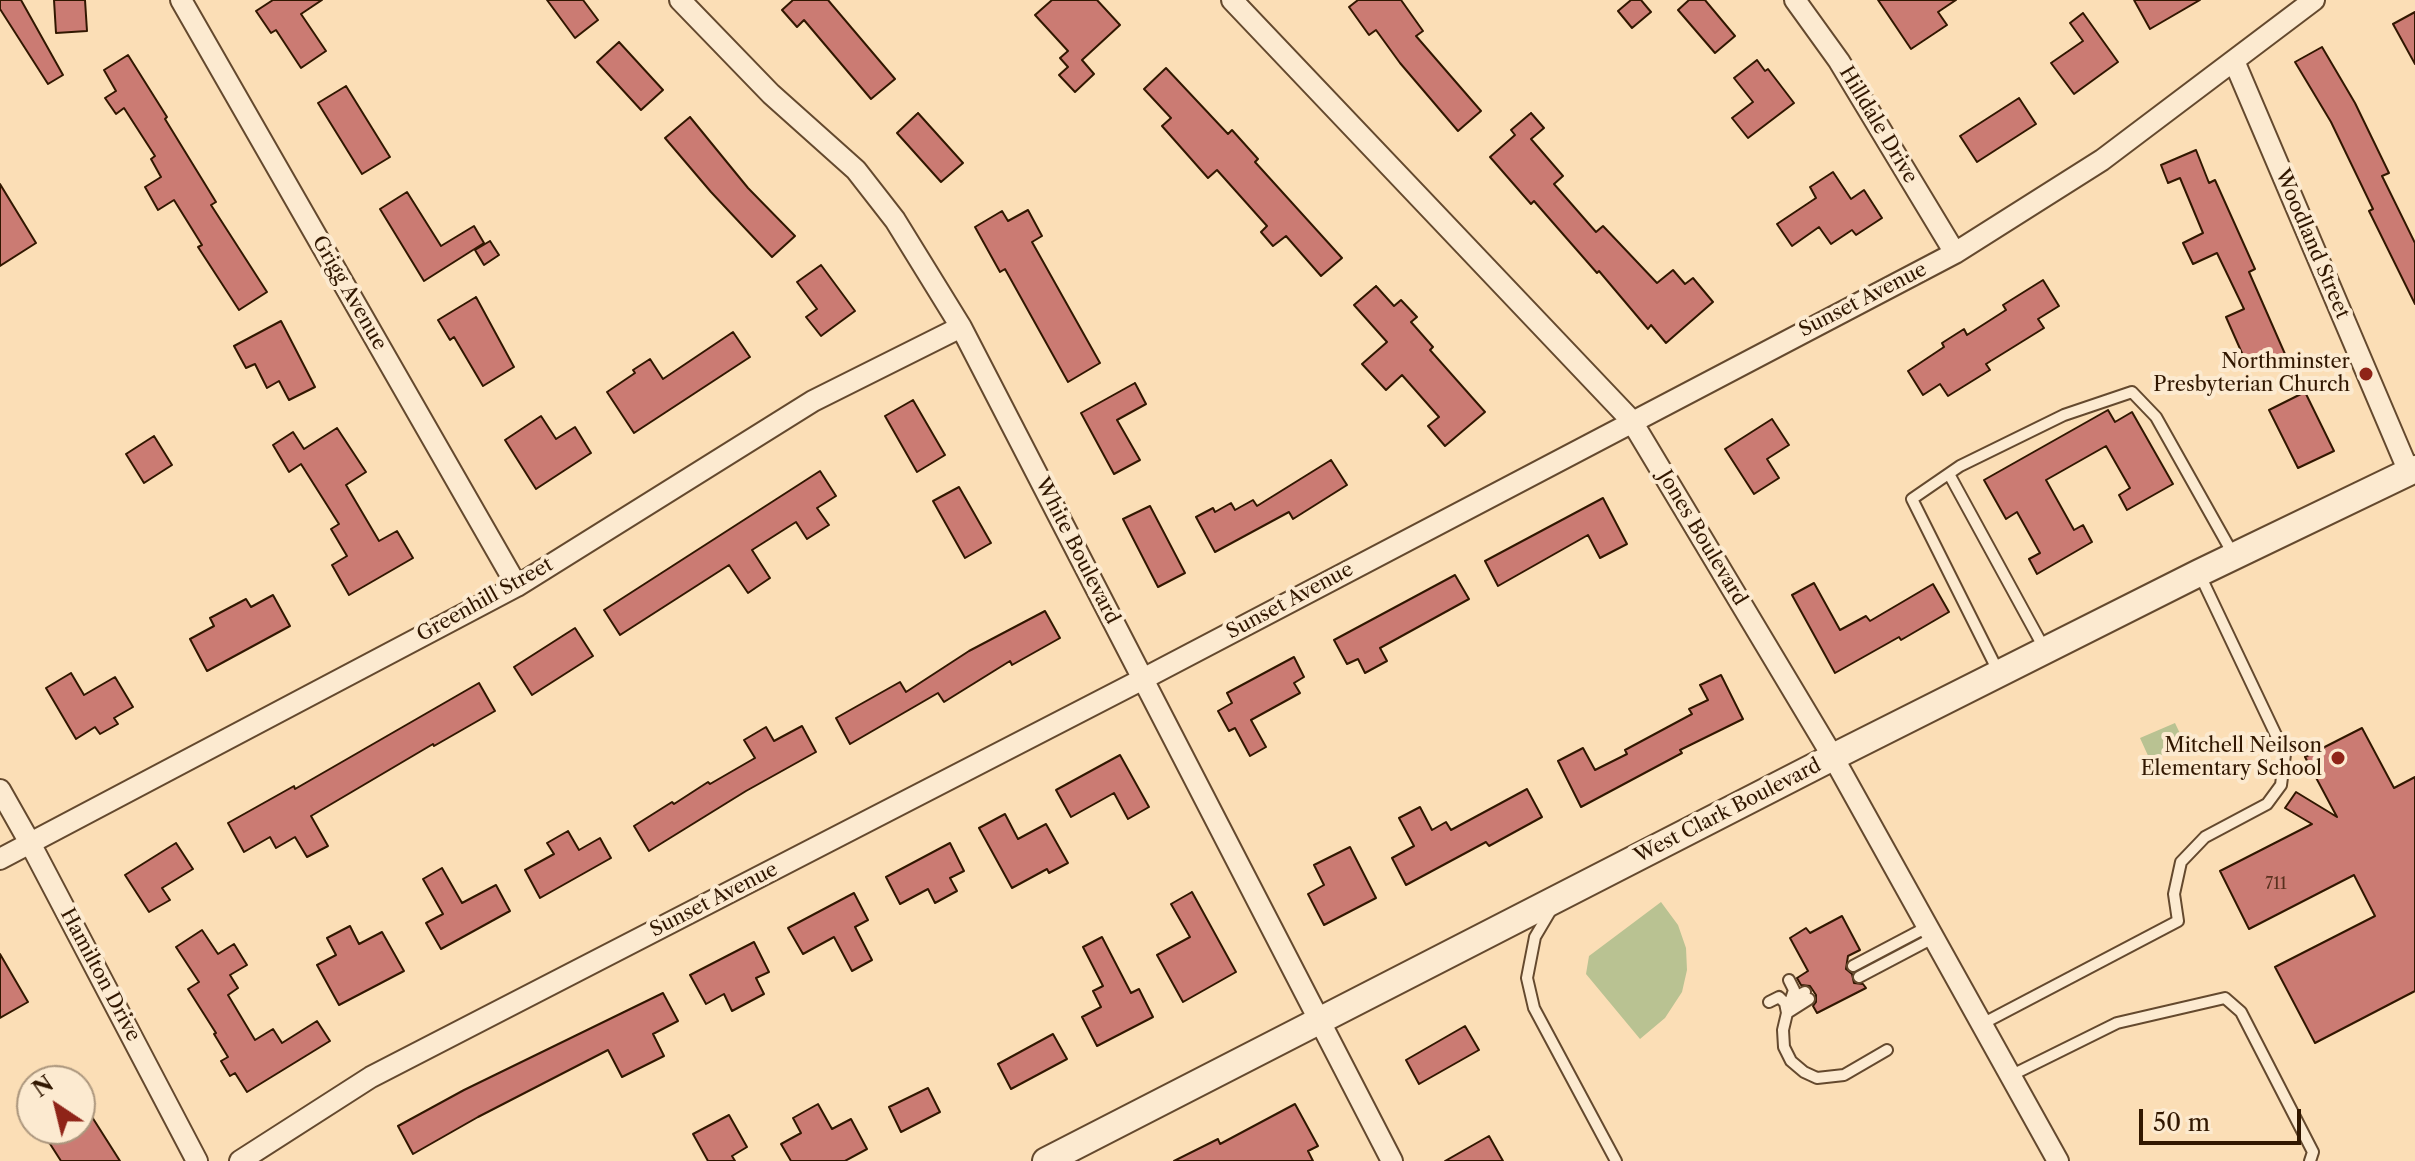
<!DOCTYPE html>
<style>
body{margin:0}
#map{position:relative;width:2415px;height:1161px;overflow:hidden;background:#fbdeb6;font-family:"Libre Caslon Text",serif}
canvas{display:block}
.north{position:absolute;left:16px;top:1065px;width:80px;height:80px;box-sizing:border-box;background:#fcead0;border:2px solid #ab967d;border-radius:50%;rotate:325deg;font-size:22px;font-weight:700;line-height:32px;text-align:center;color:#311700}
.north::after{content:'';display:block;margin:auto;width:28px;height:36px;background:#8f2418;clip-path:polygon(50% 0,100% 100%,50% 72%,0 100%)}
.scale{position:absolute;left:2139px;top:1109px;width:162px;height:36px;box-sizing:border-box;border:4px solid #311700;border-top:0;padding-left:10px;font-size:24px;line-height:28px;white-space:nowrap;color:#311700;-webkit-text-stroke:6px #fcead0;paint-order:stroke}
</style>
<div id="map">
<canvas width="2415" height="1161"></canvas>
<div class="north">N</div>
<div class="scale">50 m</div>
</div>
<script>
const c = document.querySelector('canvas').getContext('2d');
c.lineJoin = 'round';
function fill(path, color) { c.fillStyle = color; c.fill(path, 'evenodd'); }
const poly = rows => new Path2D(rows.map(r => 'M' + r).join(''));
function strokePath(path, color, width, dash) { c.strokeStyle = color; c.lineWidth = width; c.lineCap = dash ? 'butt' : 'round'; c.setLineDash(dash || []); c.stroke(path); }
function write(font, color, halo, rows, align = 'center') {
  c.font = font + ' "Libre Caslon Text",serif'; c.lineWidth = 8; c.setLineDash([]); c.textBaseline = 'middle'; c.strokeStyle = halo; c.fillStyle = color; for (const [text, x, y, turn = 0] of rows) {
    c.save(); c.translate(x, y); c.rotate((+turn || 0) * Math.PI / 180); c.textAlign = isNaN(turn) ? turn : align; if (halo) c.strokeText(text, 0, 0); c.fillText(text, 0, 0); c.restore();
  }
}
fill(poly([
 [2175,723,2185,744,2150,760,2140,738],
 [1661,902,1678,925,1686,948,1687,970,1682,992,1665,1018,1640,1039,1586,974,1589,956]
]), '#b9c292');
const building = poly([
 [0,0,21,0,63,75,48,84,0,9,0,0],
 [54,0,85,0,87,31,56,33,54,0],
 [273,0,322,0,301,14,326,51,301,68,276,30,271,33,256,11,273,0],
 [547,0,583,0,598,20,575,38,547,0],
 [793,0,828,0,895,79,871,99,804,20,797,27,782,10,793,0],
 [1052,0,1097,0,1120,25,1082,60,1094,74,1075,92,1059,75,1068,67,1060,58,1068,51,1035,15,1052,0],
 [1358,0,1401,0,1423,31,1416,36,1481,111,1458,131,1400,63,1376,30,1369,35,1349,7,1358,0],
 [1631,0,1641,0,1651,12,1632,28,1618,11,1631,0],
 [1689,0,1705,0,1735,36,1715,53,1678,10,1689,0],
 [1878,0,1956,0,1938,12,1947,25,1911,49,1878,0],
 [2134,0,2200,0,2150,29,2134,0],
 [2415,12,2415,64,2393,24,2415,12],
 [2083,13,2118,62,2074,94,2051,63,2083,41,2070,23,2083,13],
 [619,42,663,90,641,110,597,62,619,42],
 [2322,47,2355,103,2389,173,2382,176,2415,243,2415,304,2369,211,2373,209,2331,122,2295,62,2322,47],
 [128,55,167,117,165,119,216,202,211,205,267,292,239,310,198,247,202,245,174,200,158,210,145,187,161,177,151,159,155,156,124,108,116,114,105,98,116,91,104,70,128,55],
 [1757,60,1765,71,1768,69,1794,103,1748,138,1732,118,1753,102,1734,78,1757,60],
 [1166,68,1228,134,1232,130,1258,159,1255,162,1342,258,1321,276,1286,236,1273,246,1261,232,1267,226,1217,170,1208,178,1162,126,1171,118,1144,89,1166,68],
 [346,86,390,157,362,174,318,103,346,86],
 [2019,98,2036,124,1977,162,1960,136,2019,98],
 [918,113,963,163,941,182,897,133,918,113],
 [1531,113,1544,128,1531,139,1563,176,1554,184,1596,232,1603,226,1657,283,1673,270,1685,284,1693,278,1713,302,1666,343,1651,325,1648,329,1599,271,1597,273,1534,201,1531,204,1490,157,1515,135,1511,130,1531,113],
 [690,117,748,188,795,236,772,257,711,192,665,138,690,117],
 [2196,150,2209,183,2215,180,2255,269,2249,272,2285,354,2249,369,2226,317,2244,309,2217,253,2193,264,2183,243,2203,233,2180,178,2168,183,2161,165,2196,150],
 [1833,172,1851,199,1864,190,1882,218,1856,235,1852,230,1831,244,1819,227,1792,246,1777,224,1816,198,1810,187,1833,172],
 [0,184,36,243,0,266,0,184],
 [407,192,441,246,474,226,484,243,424,281,380,209,407,192],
 [1028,210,1042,236,1032,242,1100,363,1068,382,1005,269,1000,272,975,227,1002,211,1008,221,1028,210],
 [490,241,499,255,484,265,475,250,490,241],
 [821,265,855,311,821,336,806,317,817,309,797,282,821,265],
 [2043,280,2059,306,2038,319,2044,328,1986,364,1990,370,1948,396,1940,384,1923,395,1908,371,1944,347,1942,343,1964,329,1967,335,2006,310,2003,305,2043,280],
 [1376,286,1394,306,1401,300,1417,317,1411,322,1433,347,1430,350,1485,412,1445,446,1428,426,1439,417,1402,375,1386,390,1362,364,1387,342,1354,305,1376,286],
 [476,297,514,367,483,386,454,337,450,340,438,320,476,297],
 [281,321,315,387,289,400,279,381,267,388,255,364,246,368,234,346,281,321],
 [733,332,750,357,634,433,607,392,635,373,633,370,650,359,663,379,733,332],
 [1135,383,1146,404,1117,420,1140,460,1114,474,1081,413,1135,383],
 [2305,392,2334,451,2298,468,2269,410,2305,392],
 [913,400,945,455,917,472,885,416,913,400],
 [2108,410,2115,422,2132,412,2173,484,2127,510,2119,495,2130,488,2106,446,2046,480,2074,530,2083,525,2092,542,2037,574,2029,559,2040,553,2017,512,2006,519,1984,480,2108,410],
 [541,416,556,439,575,427,591,453,536,489,505,440,541,416],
 [1772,419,1789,445,1767,459,1779,478,1754,494,1725,449,1772,419],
 [337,428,366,472,346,485,379,541,397,531,413,558,349,595,332,565,347,556,331,529,339,524,301,464,289,472,273,445,293,432,304,449,337,428],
 [154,436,172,465,144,483,126,454,154,436],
 [1331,460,1347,485,1293,519,1289,512,1215,552,1196,517,1213,508,1215,512,1231,503,1235,510,1253,500,1257,506,1331,460],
 [820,471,836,496,817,508,829,525,807,539,796,522,752,550,770,578,748,593,729,565,620,635,604,610,820,471],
 [959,487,991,543,965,558,933,501,959,487],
 [1603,498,1627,544,1600,558,1588,535,1498,586,1485,561,1603,498],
 [1150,506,1185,573,1158,587,1123,519,1150,506],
 [1455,575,1469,599,1380,648,1387,661,1365,673,1358,659,1347,664,1334,640,1455,575],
 [1814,583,1840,630,1866,616,1870,621,1933,584,1949,612,1901,640,1899,637,1835,673,1792,595,1814,583],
 [273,595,290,626,207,671,190,639,214,626,210,618,246,599,251,607,273,595],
 [1045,611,1060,638,1012,665,1010,661,944,702,938,693,850,744,836,718,900,682,906,692,969,651,1045,611],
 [575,628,593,656,532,695,514,667,575,628],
 [1294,657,1304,677,1294,683,1300,693,1251,720,1266,747,1250,756,1235,728,1229,731,1218,711,1232,703,1227,693,1294,657],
 [71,673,84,695,115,677,133,707,114,718,118,724,100,734,95,727,76,739,46,688,71,673],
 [1721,675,1743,719,1680,750,1682,753,1581,807,1558,761,1583,748,1595,770,1627,754,1625,750,1692,714,1689,709,1708,700,1700,685,1721,675],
 [479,683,495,711,434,746,433,744,311,816,328,846,307,857,295,837,276,848,270,837,244,852,228,823,294,786,295,789,479,683],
 [802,726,816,752,746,791,649,851,634,826,672,802,674,804,708,782,710,784,755,758,744,740,766,727,774,741,802,726],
 [2362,728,2394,788,2415,777,2415,991,2315,1043,2275,967,2375,916,2354,875,2249,929,2220,871,2312,824,2285,808,2296,792,2337,817,2305,757,2362,728],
 [1120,755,1149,807,1128,819,1114,793,1071,817,1056,790,1120,755],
 [1527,789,1542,817,1489,846,1486,842,1406,885,1392,858,1414,846,1399,818,1420,807,1432,830,1446,822,1451,830,1527,789],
 [1005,814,1018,839,1046,824,1068,863,1049,873,1047,869,1012,888,979,828,1005,814],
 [568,831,579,850,600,838,611,858,540,898,525,870,554,854,547,843,568,831],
 [176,843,193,869,162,888,170,900,149,912,125,875,176,843],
 [950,843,964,871,950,878,957,891,935,903,928,889,900,904,886,877,950,843],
 [1350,847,1376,898,1324,925,1308,894,1324,885,1314,865,1350,847],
 [442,868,462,903,496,885,510,911,441,949,426,923,443,914,423,879,442,868],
 [1192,892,1236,972,1183,1002,1157,955,1190,937,1171,904,1192,892],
 [854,893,868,920,855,927,872,960,852,971,834,937,803,954,788,928,854,893],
 [1842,916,1860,950,1848,956,1846,969,1852,974,1854,983,1863,984,1866,988,1817,1013,1813,1006,1816,1002,1816,995,1810,986,1801,985,1797,978,1808,971,1790,938,1806,928,1810,933,1842,916],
 [350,926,359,944,382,932,404,971,339,1005,317,965,336,955,327,938,350,926],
 [202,930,218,954,234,944,247,965,230,975,238,988,228,995,255,1040,273,1029,282,1043,317,1021,330,1041,247,1092,235,1073,230,1076,221,1061,228,1057,214,1034,216,1033,188,989,199,982,176,947,202,930],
 [1102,937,1131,993,1139,989,1153,1017,1097,1046,1082,1017,1101,1007,1093,991,1103,986,1083,947,1102,937],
 [754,942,769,972,756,978,764,994,732,1011,724,994,706,1004,690,975,754,942],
 [0,954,28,1002,0,1018,0,954],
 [663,993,678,1021,653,1034,664,1056,622,1077,608,1050,478,1117,413,1154,398,1126,464,1090,663,993],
 [1465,1026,1479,1050,1419,1084,1406,1060,1465,1026],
 [1053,1034,1067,1059,1011,1089,998,1064,1053,1034],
 [928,1088,940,1112,901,1132,889,1107,928,1088],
 [80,1098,120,1161,61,1161,45,1136,56,1129,80,1129,80,1098],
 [818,1104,832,1129,851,1119,867,1149,845,1161,791,1161,781,1144,801,1133,793,1118,818,1104],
 [1295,1104,1318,1146,1308,1151,1313,1161,1174,1161,1218,1139,1220,1144,1295,1104],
 [729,1115,747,1147,732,1156,735,1161,708,1161,693,1134,729,1115],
 [1489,1136,1503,1161,1445,1161,1489,1136]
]);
fill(building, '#cb7b73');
strokePath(building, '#311700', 2);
const service = poly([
 [1949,474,2044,648],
 [1999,673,1912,499,1960,466,2064,415,2132,392,2156,417,2233,554],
 [1551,910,1535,937,1527,978,1534,1008,1616,1161],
 [1853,966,1927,927],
 [1859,977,1933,938],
 [1789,980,1794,990,1791,999],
 [1809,999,1787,1013,1783,1030,1784,1047,1791,1061,1804,1072,1817,1078,1844,1075,1887,1050],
 [1769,1002,1779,997,1785,1003,1787,1013],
 [1788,1011,1791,999,1805,992],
 [1982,1024,2178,921,2174,894,2181,862,2205,837,2267,804,2281,785,2285,754,2199,573],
 [2010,1076,2117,1023,2225,998,2241,1012,2313,1152,2310,1161]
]);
const minor = poly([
 [181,0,517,586],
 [680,0,771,94,856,170,895,220,961,327,1392,1161],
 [1232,0,1631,420,1833,757,2058,1161],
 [1795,0,1839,61,1955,253],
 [2234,61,2409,472],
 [0,790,30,843,197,1161],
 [0,859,517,586,813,401,961,327],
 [240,1161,371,1077,1143,679,1955,253,2102,160,2314,0]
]);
const tertiary = poly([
 [1046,1161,1833,757,2199,573,2415,469]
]);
strokePath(service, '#64492e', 14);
strokePath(minor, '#64492e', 24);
strokePath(tertiary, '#64492e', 30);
strokePath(service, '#fcead0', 10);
strokePath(minor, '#fcead0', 20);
strokePath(tertiary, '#fcead0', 26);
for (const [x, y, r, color] of [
 [2366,374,8,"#8f2418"],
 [2338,758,8,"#8f2418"]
]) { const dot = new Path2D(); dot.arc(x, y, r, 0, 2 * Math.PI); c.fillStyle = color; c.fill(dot); strokePath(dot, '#fcead0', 3); }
write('16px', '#58301d', null, [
 ["711",2276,884]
]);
write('20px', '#311700', '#fcead0', [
 ["Hilldale Drive",1878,125,59],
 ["Woodland Street",2312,244,67],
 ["Grigg Avenue",349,293,60],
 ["Sunset Avenue",1863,300,-27],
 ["Jones Boulevard",1702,538,59],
 ["White Boulevard",1077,551,63],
 ["Greenhill Street",485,600,-29],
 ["Sunset Avenue",1290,601,-28],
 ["West Clark Boulevard",1728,811,-27],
 ["Sunset Avenue",714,900,-27],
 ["Hamilton Drive",100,975,62]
]);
write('20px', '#311700', '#fcead0', [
 ["Northminster",2350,362],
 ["Presbyterian Church",2350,385],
 ["Mitchell Neilson",2322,746],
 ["Elementary School",2322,769]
], 'right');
</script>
